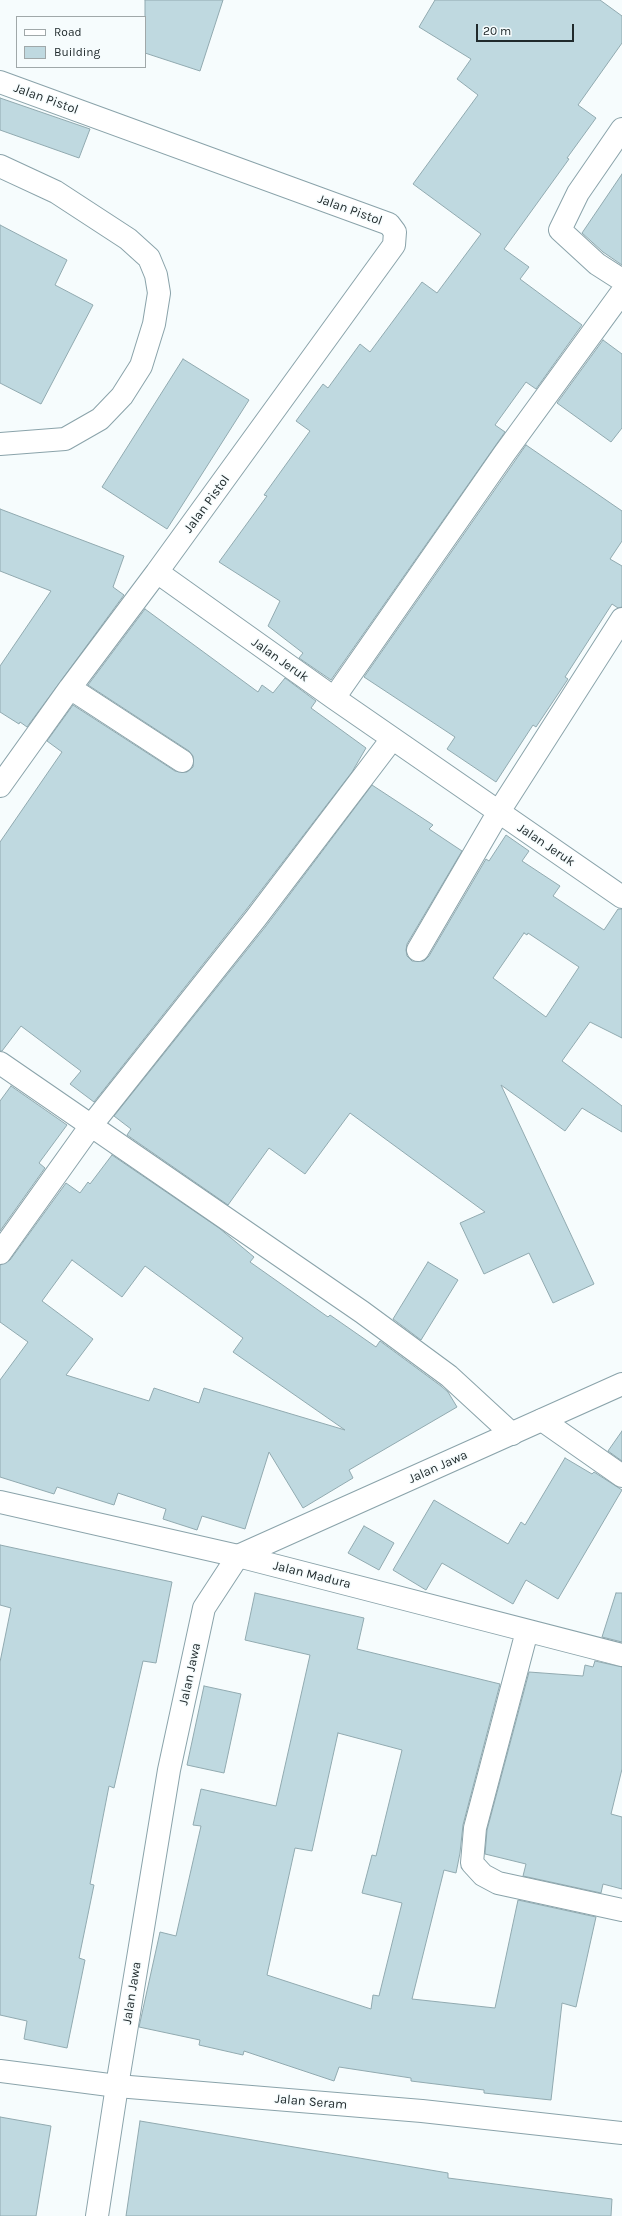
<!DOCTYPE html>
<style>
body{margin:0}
#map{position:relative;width:622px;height:2216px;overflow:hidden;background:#f6fcfd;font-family:Karla,sans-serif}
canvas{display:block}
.legend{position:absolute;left:16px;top:16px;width:130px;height:52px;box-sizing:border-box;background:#f6fcfd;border:1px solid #a0a8a9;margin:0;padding:5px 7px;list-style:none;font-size:12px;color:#202a2c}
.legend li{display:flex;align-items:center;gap:8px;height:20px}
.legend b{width:20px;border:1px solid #a0a8a9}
.scale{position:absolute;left:476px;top:24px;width:98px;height:18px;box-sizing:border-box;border:2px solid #202a2c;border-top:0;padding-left:5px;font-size:12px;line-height:14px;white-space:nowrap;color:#202a2c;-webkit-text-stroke:3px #f6fcfd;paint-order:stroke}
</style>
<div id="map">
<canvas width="622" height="2216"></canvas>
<ul class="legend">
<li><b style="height:5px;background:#fff"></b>Road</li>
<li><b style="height:11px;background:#bfd9e0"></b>Building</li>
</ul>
<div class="scale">20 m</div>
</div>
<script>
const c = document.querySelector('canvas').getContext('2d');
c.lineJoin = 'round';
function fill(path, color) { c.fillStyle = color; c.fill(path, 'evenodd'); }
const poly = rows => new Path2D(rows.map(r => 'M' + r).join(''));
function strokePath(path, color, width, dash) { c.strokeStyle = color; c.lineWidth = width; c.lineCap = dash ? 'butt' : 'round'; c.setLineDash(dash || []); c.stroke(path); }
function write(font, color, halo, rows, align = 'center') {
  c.font = font + ' Karla,sans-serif'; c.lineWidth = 3; c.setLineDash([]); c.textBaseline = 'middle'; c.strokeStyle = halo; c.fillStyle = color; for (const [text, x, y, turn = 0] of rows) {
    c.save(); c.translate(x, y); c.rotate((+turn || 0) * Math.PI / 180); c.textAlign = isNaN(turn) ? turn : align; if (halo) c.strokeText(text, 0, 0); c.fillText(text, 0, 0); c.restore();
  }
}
const building = poly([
 [145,0,223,0,200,71,145,53,145,0],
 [435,0,600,0,622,16,622,43,578,105,596,118,567,158,569,159,504,249,529,267,520,279,582,325,536,389,526,382,495,425,505,432,331,680,299,658,303,653,268,626,280,601,219,562,267,496,264,495,310,431,296,421,323,384,328,388,360,344,370,352,422,282,437,293,481,234,413,184,478,95,457,79,471,59,419,27,435,0],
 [0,98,90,129,79,158,0,130,0,98],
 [622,174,622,265,603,252,582,233,622,174],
 [0,225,67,260,55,285,93,305,41,404,0,383,0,225],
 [603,340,622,354,622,428,611,442,557,403,603,340],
 [183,359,249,400,167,529,102,487,183,359],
 [526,445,622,511,622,541,610,559,622,566,622,607,618,608,612,604,565,677,568,679,536,727,533,725,496,782,447,749,455,737,364,677,526,445],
 [0,509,124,556,113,587,124,595,27,727,20,722,19,724,0,712,0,666,51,591,0,571,0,509],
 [145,609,258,692,262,685,273,693,285,678,316,701,311,708,366,748,352,772,246,910,94,1102,70,1084,81,1071,21,1026,2,1051,0,1051,0,842,62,752,47,741,73,705,175,771,187,772,193,767,193,756,189,751,88,685,145,609],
 [372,785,433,825,429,829,462,851,407,944,406,950,407,956,412,961,424,961,429,956,486,859,489,861,506,835,529,851,522,861,560,886,553,896,604,930,618,909,622,909,622,1038,590,1022,562,1061,622,1106,622,1132,582,1108,565,1131,501,1085,594,1284,553,1303,529,1253,484,1274,460,1223,485,1212,350,1113,305,1174,269,1148,228,1205,127,1135,131,1129,114,1116,266,926,372,785],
 [524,933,527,935,528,933,579,967,546,1017,493,978,524,933],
 [11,1086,67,1125,39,1163,45,1168,0,1231,0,1101,11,1086],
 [112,1155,219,1228,254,1257,250,1262,328,1317,330,1315,376,1347,380,1341,441,1386,448,1392,457,1407,349,1470,353,1478,303,1508,269,1452,245,1529,202,1516,197,1530,163,1519,166,1509,118,1493,114,1505,57,1487,54,1494,0,1477,0,1380,28,1342,0,1322,0,1265,10,1260,66,1183,80,1193,88,1182,90,1184,112,1155],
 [72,1260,122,1297,145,1266,243,1338,233,1352,345,1430,204,1388,199,1403,154,1388,149,1401,66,1375,93,1339,42,1301,72,1260],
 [428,1262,458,1280,421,1340,393,1319,428,1262],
 [622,1431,622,1461,608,1451,622,1431],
 [565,1458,592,1474,594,1472,622,1490,558,1599,526,1580,513,1604,442,1563,426,1590,393,1570,434,1500,508,1544,521,1522,525,1525,565,1458],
 [364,1526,394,1543,379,1570,348,1553,364,1526],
 [0,1545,172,1582,156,1663,143,1661,114,1788,109,1786,90,1884,94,1885,79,1958,85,1960,67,2048,24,2039,27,2021,0,2015,0,1662,11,1608,0,1605,0,1545],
 [255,1593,364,1618,357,1649,500,1684,463,1825,460,1853,456,1873,444,1870,412,1999,495,2008,518,1900,596,1917,576,2007,562,2003,551,2100,484,2093,484,2090,411,2081,411,2078,339,2067,334,2081,244,2051,243,2055,199,2045,200,2040,139,2027,160,1932,176,1936,201,1826,193,1825,201,1789,276,1806,310,1655,245,1640,255,1593],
 [338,1733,402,1750,376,1856,372,1855,362,1893,402,1903,379,1996,373,1995,371,2009,267,1975,295,1848,312,1851,338,1733],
 [616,1593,622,1593,622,1642,602,1637,616,1593],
 [595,1661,622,1667,622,1769,611,1814,622,1817,622,1889,603,1884,601,1893,523,1876,526,1864,485,1854,487,1830,529,1672,583,1676,585,1665,593,1667,595,1661],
 [204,1686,241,1694,224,1773,187,1765,204,1686],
 [0,2117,51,2126,36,2216,0,2216,0,2117],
 [140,2121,448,2173,448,2178,612,2199,611,2216,126,2216,140,2121]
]);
fill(building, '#bfd9e0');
strokePath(building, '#91aab0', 1);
const street = poly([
 [0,82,389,224,395,232,394,245,157,572],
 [622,129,578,193,560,230,597,264,622,280],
 [0,166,56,192,128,239,149,258,156,275,159,293,154,324,141,366,122,396,100,419,65,439,0,444],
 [70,688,182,761],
 [334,698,504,454,622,292],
 [0,786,70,688,157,572,334,698,622,897],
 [418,950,498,813,622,619],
 [0,1063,362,1312,449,1376,512,1434],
 [0,1253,90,1127,256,918,392,739],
 [542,1420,622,1476],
 [0,1502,238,1556,622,1655],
 [527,1631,475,1828,472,1863,483,1875,498,1883,622,1910],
 [0,2071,117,2086,422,2111,622,2133]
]);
const secondary = poly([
 [97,2216,117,2086,169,1770,204,1608,238,1556,622,1384]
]);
strokePath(street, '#8aa3aa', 24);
strokePath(secondary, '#8aa3aa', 24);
strokePath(street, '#fff', 22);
strokePath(secondary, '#fff', 22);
write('13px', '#202a2c', '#f6fcfd', [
 ["Jalan Pistol",46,99,20],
 ["Jalan Pistol",350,210,20],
 ["Jalan Pistol",207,504,-54],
 ["Jalan Jeruk",280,660,35],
 ["Jalan Jeruk",546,845,34],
 ["Jalan Jawa",438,1467,-24],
 ["Jalan Madura",312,1575,14],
 ["Jalan Jawa",190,1674,-78],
 ["Jalan Jawa",132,1993,-81],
 ["Jalan Seram",311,2102,5]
]);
</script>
